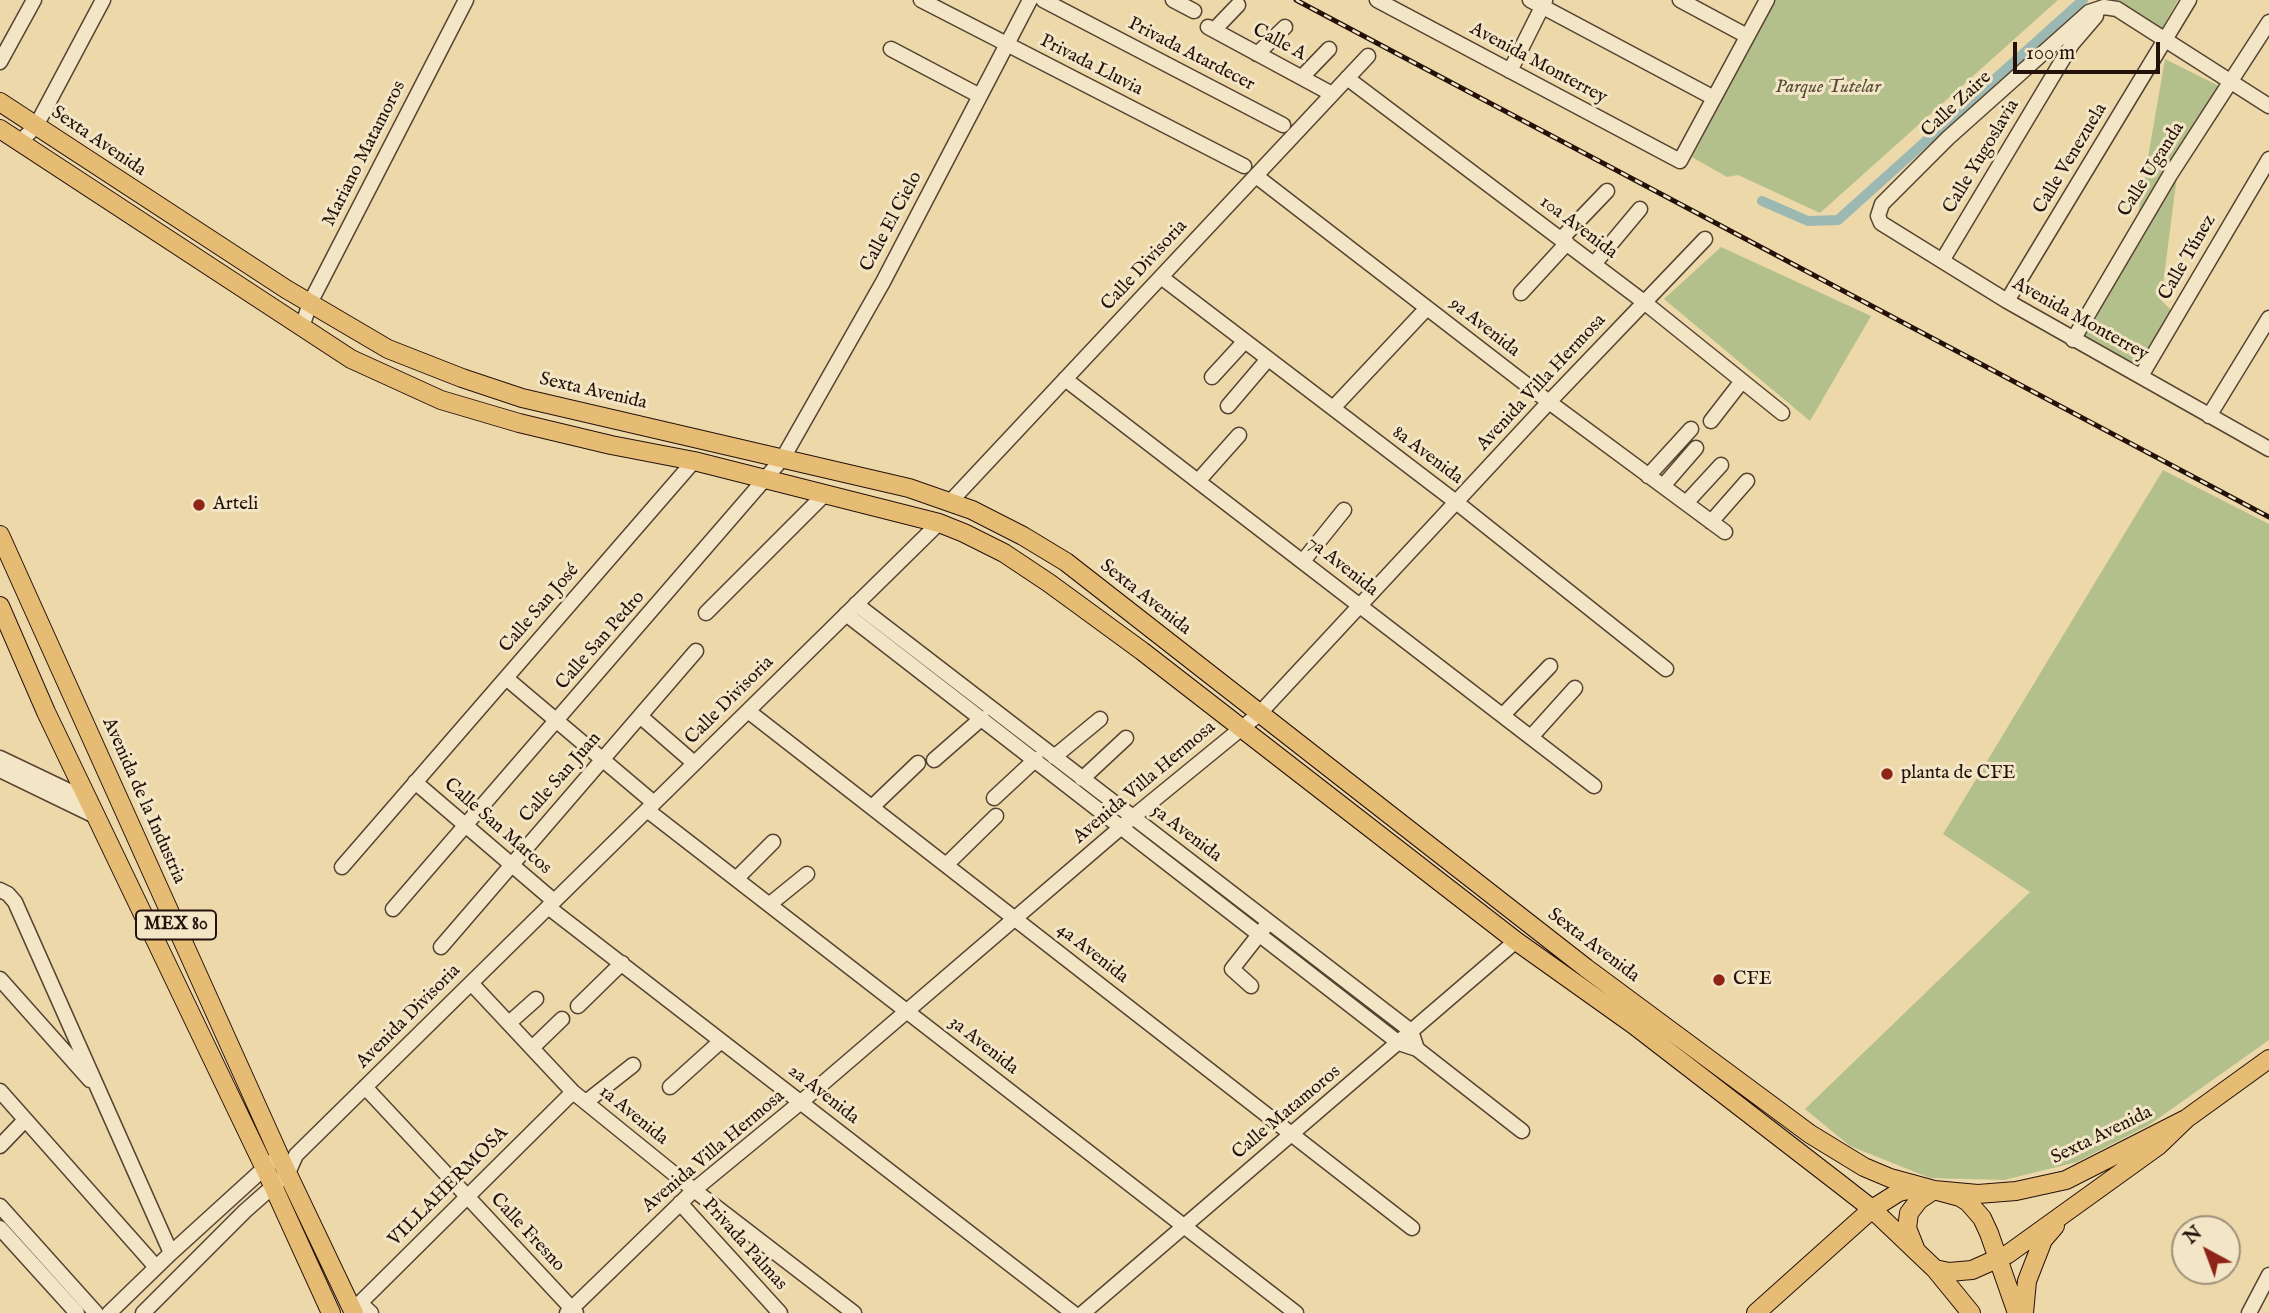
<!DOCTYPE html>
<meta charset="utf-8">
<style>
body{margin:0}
#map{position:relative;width:2269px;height:1313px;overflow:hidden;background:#edd8a9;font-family:"IM FELL English",serif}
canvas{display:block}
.north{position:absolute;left:2171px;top:1215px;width:70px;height:70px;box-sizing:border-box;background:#f3e6c7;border:2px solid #a0917b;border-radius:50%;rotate:319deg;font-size:19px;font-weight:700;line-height:28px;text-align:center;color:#24110a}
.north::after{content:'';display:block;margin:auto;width:24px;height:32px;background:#8f2418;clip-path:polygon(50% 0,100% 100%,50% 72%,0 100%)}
.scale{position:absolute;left:2013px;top:42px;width:147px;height:32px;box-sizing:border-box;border:4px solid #24110a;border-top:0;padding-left:9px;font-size:21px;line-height:24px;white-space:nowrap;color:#24110a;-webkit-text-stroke:5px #f3e6c7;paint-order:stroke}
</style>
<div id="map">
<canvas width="2269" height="1313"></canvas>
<div class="north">N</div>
<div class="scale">100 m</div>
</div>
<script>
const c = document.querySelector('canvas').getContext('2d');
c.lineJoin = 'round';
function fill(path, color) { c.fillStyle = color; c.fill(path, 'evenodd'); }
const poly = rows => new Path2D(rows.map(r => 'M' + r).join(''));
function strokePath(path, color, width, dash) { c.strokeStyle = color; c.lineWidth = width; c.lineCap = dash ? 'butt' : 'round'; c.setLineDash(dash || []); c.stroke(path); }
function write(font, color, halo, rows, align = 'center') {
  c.font = font + ' "IM FELL English",serif'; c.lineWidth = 6; c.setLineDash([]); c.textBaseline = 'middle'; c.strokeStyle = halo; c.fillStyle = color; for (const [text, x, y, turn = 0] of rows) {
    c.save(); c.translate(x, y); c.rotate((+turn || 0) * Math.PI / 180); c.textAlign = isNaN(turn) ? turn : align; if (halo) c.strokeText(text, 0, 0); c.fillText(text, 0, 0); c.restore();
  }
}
fill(poly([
 [1774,0,2058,0,1820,213,1738,175,1727,177,1692,157],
 [2116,0,2178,0,2161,30],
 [2165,59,2219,86,2137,221],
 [2178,168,2161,300,2172,311,2139,369,2081,335],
 [1721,247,1871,316,1810,421,1664,299],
 [2163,470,2269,524,2269,1040,2149,1125,2077,1162,2004,1180,1930,1178,1850,1146,1805,1109,2030,892,1943,834]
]), '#b4c08b');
strokePath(poly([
 [1762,201,1808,221,1838,220,2083,0]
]), '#9cb8b2', 10);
const minor = poly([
 [921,0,1244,166],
 [1043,0,1283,125],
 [1173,0,1194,11],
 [1377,0,1680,161,1767,0],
 [1530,0,1714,98],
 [1680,0,1747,36],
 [2104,7,2089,12,1948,138,1882,204,1878,216,1881,223,2007,301,2269,449],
 [2104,7,2117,9,2269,106],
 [1208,27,1332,94],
 [1214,30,1238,5],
 [891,49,980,96],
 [1257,54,1285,27],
 [0,62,34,0],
 [1510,71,1545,1],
 [1302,77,1329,49],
 [1347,78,1644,302,1782,413],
 [20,142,36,126,103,0],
 [1256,176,1549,402,1725,532],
 [1561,239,1607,191],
 [1942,261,2072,44,2096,16],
 [1594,264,1640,209],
 [1161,277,1456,502,1666,669],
 [1521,293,1567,243],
 [2007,301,2189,0],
 [302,327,310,303,466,0],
 [2073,340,2170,175,2269,22],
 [2141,376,2269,159],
 [1212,377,1245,341],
 [1065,379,1594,786],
 [1228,406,1268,359],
 [1333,408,1427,308],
 [2209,416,2269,318],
 [1711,421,1742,381],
 [1648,476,1691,429],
 [1198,481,1239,435],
 [1663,486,1696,448],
 [950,502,1368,56],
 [1686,503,1721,465],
 [1711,522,1747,481],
 [1303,561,1344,510],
 [856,604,1411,1031,1417,1049],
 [706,613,824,495],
 [846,614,1399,1043,1417,1049,1522,1131],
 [506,678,654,803],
 [748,711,1412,1228],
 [1503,715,1550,666],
 [640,716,694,763],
 [1531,737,1575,688],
 [1054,757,1100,719],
 [0,758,90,801],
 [934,760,982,718],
 [0,770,97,817],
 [1082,779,1126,738],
 [415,782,554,901],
 [994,798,1036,759],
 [872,807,918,763],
 [647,810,1296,1313],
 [946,865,996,816],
 [342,867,694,461],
 [737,878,773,842],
 [0,890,8,894,15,902,171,1253],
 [770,904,807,874],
 [548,907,1073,1313],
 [393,909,783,458,883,282,1030,0],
 [441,947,696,651],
 [0,979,90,1080],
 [471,983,573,1092,694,1190,854,1313],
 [1251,986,1232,969,1265,927],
 [578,1006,622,963],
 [509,1023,536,999],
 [532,1048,562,1019],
 [365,1087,576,1313],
 [670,1087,721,1041],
 [0,1091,156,1267],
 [586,1102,633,1065],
 [0,1146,25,1120],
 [680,1203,780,1313],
 [0,1206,96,1313],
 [0,1228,77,1313],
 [360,1303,371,1313],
 [351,1306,360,1303,573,1092],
 [109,1313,171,1253,271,1162],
 [143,1313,245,1211,288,1173,296,1155,939,523],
 [567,1313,694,1190,801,1102,1133,817,1259,714,1549,402,1705,239],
 [1083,1313,1516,941],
 [2249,1313,2269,1275]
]);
const major = poly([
 [0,102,286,289,388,349,462,378,522,398,909,488,972,510,1023,536,1066,562,1586,968,1810,1134,1864,1167,1890,1178,1934,1190,1978,1194,2016,1191,2066,1180,2186,1119],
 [0,129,351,359,441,400,519,423,611,445,694,461,939,523,964,533,1004,553,1049,583,1142,651,1516,941,1634,1025,1840,1184,1872,1209,1935,1269,1971,1313],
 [0,535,284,1166,354,1313],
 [0,606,46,712,268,1175,331,1313],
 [1915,1248,1907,1228,1909,1213,1919,1200,1934,1190,1960,1197,1968,1202,1982,1218,1989,1233,2017,1313],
 [1935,1269,1949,1272,1972,1270,2008,1254,2158,1146,2186,1119,2269,1059],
 [1756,1313,1872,1209,1899,1192,1921,1187],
 [2024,1313,2027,1281,2043,1240,2055,1226]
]);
strokePath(minor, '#564332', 17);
strokePath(major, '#24110a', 20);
strokePath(minor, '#f3e6c7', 14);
strokePath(major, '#e6bc74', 18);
const rail = poly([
 [1296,0,2269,517]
]);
strokePath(rail, '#24110a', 5);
strokePath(rail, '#f3e6c7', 2.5, [8]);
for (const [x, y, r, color] of [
 [199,505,7,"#8f2418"],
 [1887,774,7,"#8f2418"],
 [1719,980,7,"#8f2418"]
]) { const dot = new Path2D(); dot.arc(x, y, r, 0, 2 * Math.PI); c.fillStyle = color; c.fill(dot); strokePath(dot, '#f3e6c7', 2.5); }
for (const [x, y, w] of [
 [176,925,80]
]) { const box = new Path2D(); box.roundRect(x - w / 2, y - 14.5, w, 29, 5); c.fillStyle = '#f3e6c7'; c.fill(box); strokePath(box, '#24110a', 2); }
write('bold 18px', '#24110a', null, [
 ["MEX 80",176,925]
]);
write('19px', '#24110a', '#f3e6c7', [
 ["Calle A",1279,43,28],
 ["Privada Atardecer",1191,55,27],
 ["Avenida Monterrey",1538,64,28],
 ["Privada Lluvia",1091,66,27],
 ["Calle Zaire",1957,105,-43],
 ["Sexta Avenida",98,142,34],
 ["Mariano Matamoros",365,154,-63],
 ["Calle Yugoslavia",1982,157,-59],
 ["Calle Venezuela",2071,159,-59],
 ["Calle Uganda",2152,170,-58],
 ["Calle El Cielo",892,222,-62],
 ["10a Avenida",1578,228,37],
 ["Calle Túnez",2188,258,-60],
 ["Calle Divisoria",1145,266,-47],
 ["Avenida Monterrey",2080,320,29],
 ["9a Avenida",1484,328,38],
 ["Avenida Villa Hermosa",1542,383,-47],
 ["Sexta Avenida",593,392,13],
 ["8a Avenida",1427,456,37],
 ["7a Avenida",1342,567,38],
 ["Sexta Avenida",1145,598,38],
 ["Calle San José",540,609,-49],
 ["Calle San Pedro",601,641,-49],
 ["Calle Divisoria",730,701,-45],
 ["Calle San Juan",561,778,-49],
 ["Avenida Villa Hermosa",1145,783,-40],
 ["Avenida de la Industria",143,801,66],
 ["Calle San Marcos",497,827,41],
 ["5a Avenida",1186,834,37],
 ["Sexta Avenida",1593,946,37],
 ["4a Avenida",1092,954,38],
 ["Avenida Divisoria",409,1017,-45],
 ["3a Avenida",983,1046,38],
 ["2a Avenida",823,1095,38],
 ["Calle Matamoros",1287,1113,-40],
 ["1a Avenida",633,1116,39],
 ["Sexta Avenida",2102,1136,-26],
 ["Avenida Villa Hermosa",714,1152,-40],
 ["VILLAHERMOSA",449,1187,-45],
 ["Calle Fresno",527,1233,47],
 ["Privada Palmas",744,1245,48]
]);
write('italic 19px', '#564e37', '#f3e6c7', [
 ["Parque Tutelar",1828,88]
]);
write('19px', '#24110a', '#f3e6c7', [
 ["Arteli",213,505],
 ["planta de CFE",1901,774],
 ["CFE",1733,980]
], 'left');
</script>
